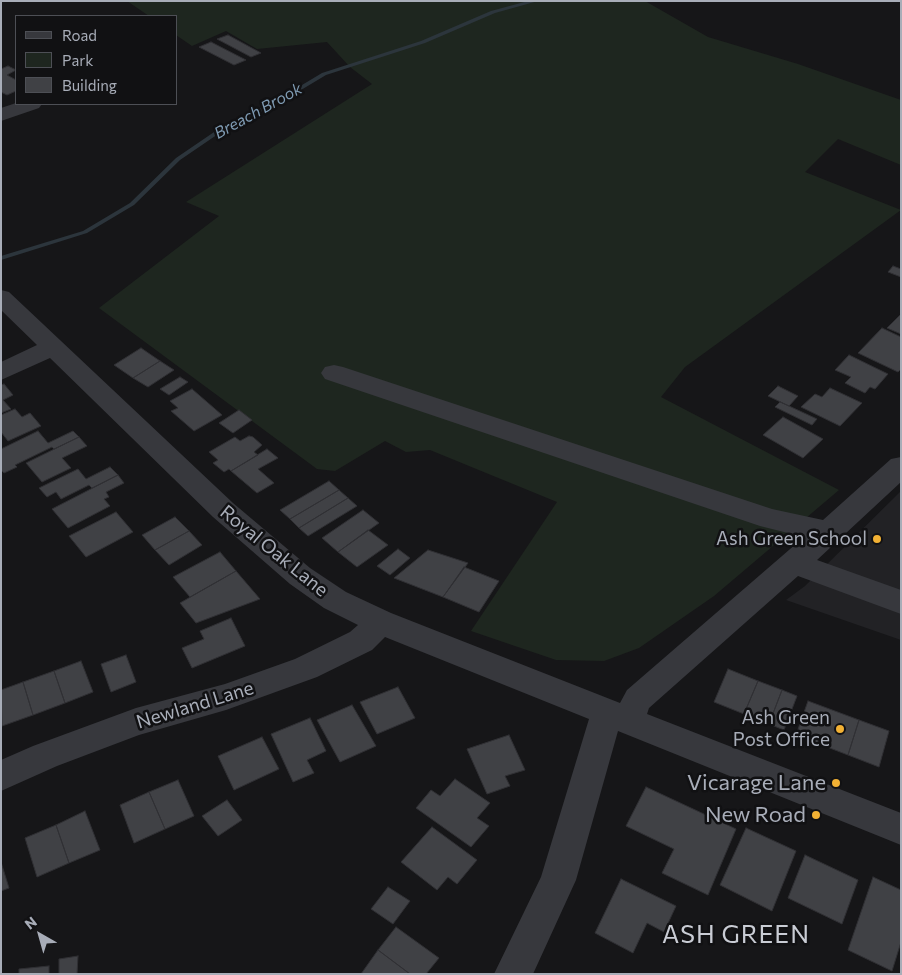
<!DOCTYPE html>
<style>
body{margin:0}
#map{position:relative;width:902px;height:975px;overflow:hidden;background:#161618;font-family:Commissioner,sans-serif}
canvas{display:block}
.frame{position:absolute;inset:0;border:2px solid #a8adb8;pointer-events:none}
.legend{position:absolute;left:15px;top:15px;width:162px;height:90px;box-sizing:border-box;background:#111113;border:1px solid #4d4f55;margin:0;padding:6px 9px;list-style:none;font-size:15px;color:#a8adb8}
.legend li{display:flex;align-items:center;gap:10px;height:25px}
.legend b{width:25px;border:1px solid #4d4f55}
.north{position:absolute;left:15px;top:910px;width:50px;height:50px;-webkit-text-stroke:4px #111113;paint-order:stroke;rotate:322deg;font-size:14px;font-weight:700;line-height:20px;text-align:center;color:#a8adb8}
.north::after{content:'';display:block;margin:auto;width:18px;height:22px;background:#a8adb8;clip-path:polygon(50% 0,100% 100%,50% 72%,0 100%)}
</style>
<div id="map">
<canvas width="902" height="975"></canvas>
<div class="frame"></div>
<ul class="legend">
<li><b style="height:6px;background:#37383d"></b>Road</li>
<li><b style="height:14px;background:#1e261f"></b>Park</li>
<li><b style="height:14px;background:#404145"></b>Building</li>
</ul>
<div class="north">N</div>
</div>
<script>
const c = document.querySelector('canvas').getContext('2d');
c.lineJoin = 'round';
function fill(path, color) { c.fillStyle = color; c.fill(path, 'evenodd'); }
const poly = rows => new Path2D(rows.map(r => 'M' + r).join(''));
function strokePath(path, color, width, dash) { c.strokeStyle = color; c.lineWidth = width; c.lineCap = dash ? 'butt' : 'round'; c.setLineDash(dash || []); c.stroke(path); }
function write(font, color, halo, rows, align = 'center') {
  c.font = font + ' Commissioner,sans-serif'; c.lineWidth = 5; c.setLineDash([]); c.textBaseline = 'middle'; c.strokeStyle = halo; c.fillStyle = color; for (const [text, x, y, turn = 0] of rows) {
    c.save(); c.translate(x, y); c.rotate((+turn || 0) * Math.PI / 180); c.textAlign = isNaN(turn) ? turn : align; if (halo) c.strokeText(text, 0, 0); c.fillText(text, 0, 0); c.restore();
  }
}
fill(poly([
 [901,491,901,640,786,600,805,586]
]), '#222225');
fill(poly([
 [127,1,645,1,708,37,798,64,901,100,901,165,838,139,805,172,901,210,685,367,661,397,839,490,714,596,639,648,604,661,556,660,471,631,557,502,430,450,406,452,385,441,335,471,317,469,99,308,219,216,186,202,372,84,350,67,327,42,257,49,226,31,192,46,176,35,176,16,149,16]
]), '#1e261f');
fill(poly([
 [528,1,538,1,495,13,425,43,326,75,281,102,224,130,180,160,134,205,87,233,1,260,1,256,83,231,130,203,176,158,220,128,277,100,322,73,421,41,491,11,528,1]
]), '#2c353c');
const building = poly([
 [228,35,261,53,251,57,217,39,228,35],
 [211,42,246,60,234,65,199,47,211,42],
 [8,66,16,70,7,75,16,80,16,91,7,95,1,92,1,69,8,66],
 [893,266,901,269,901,277,888,272,893,266],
 [901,314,901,334,887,328,901,314],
 [882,328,901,337,901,369,898,372,858,353,882,328],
 [141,348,160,361,133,378,114,365,141,348],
 [849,355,888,374,875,389,870,387,865,393,845,383,851,377,835,370,849,355],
 [160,361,174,370,148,387,133,378,160,361],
 [180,377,188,382,169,395,160,389,180,377],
 [4,384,13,395,3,400,11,409,1,413,1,385,4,384],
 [778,386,798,396,789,406,768,396,778,386],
 [830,388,862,403,840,426,801,407,815,394,822,397,830,388],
 [192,389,222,415,194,431,171,411,178,408,170,401,192,389],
 [780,402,789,406,817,419,812,425,775,407,780,402],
 [15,409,22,417,30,413,41,426,8,441,1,432,1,415,15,409],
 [239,410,252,420,233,433,219,423,239,410],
 [783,417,823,439,803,458,763,435,783,417],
 [38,431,48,443,73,431,79,437,54,449,52,447,15,465,17,467,4,473,1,470,1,449,38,431],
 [249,436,253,437,262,445,254,452,258,455,231,471,229,469,224,472,213,463,218,460,209,452,235,437,240,441,249,436],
 [79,437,87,446,62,458,71,468,42,482,26,463,79,437],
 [267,449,278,458,258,469,274,483,257,493,231,471,267,449],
 [110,467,118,475,92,488,89,485,61,499,56,492,47,497,39,488,78,469,86,479,110,467],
 [118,475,124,483,106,492,109,497,104,499,110,506,68,528,52,509,118,475],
 [329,481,339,490,290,519,280,510,329,481],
 [339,490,348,498,299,528,290,519,339,490],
 [348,498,357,506,308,536,299,528,348,498],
 [363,510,379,523,338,552,322,538,363,510],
 [116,512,133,532,86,557,69,536,116,512],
 [175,517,189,531,155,550,142,535,175,517],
 [368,530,388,545,357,567,338,552,368,530],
 [189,531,202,545,169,565,155,550,189,531],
 [398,549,410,558,390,575,377,566,398,549],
 [428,550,468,563,443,597,394,578,428,550],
 [220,552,236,571,190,597,173,577,220,552],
 [464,567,499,581,479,612,443,597,464,567],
 [236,571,260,599,196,623,180,603,236,571],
 [231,618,245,646,192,668,182,648,204,639,200,631,231,618],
 [126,655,136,682,111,692,101,664,126,655],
 [81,661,93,692,65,703,54,671,81,661],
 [728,669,758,681,744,714,714,702,728,669],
 [54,671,65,703,33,715,23,682,54,671],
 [758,681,782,690,769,724,744,714,758,681],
 [23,682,33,715,2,726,1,690,23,682],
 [398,687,415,718,377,734,360,702,398,687],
 [782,690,797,696,784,730,769,724,782,690],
 [808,701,859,720,848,755,796,735,808,701],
 [352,705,376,746,340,762,317,720,352,705],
 [310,718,326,751,307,760,314,773,293,782,271,734,310,718],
 [859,720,889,731,879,767,848,755,859,720],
 [509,735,525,770,505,776,510,786,487,794,467,749,509,735],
 [262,737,279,769,234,790,218,756,262,737],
 [455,779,490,803,477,818,489,826,471,847,416,808,431,790,440,796,455,779],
 [178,780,194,816,165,829,149,792,178,780],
 [646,787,736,829,708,895,662,873,674,849,626,826,646,787],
 [149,792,165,829,134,843,120,805,149,792],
 [227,800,242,820,218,836,202,816,227,800],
 [85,811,100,850,69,863,56,825,85,811],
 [56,825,69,863,37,877,25,838,56,825],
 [432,827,477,860,457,884,448,877,437,890,401,862,432,827],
 [746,828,796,851,772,911,720,885,746,828],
 [805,855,858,880,842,924,788,898,805,855],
 [1,862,9,888,1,891,1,862],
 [873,877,901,890,901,942,892,971,848,950,873,877],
 [621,879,676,906,664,932,647,923,633,953,595,933,621,879],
 [388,887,410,901,393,924,371,909,388,887],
 [396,927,439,958,426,974,410,974,378,950,396,927],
 [378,950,410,974,361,974,378,950],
 [78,956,77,974,59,974,59,959,78,956],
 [49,966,49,974,19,974,19,969,49,966]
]);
fill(building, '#404145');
strokePath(building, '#303034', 1);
fill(poly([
 [16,103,16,104,42,104,39,108,1,121,1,108,16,103],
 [1,290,9,292,233,503,310,568,346,592,391,613,620,703,627,690,804,537,760,526,325,379,321,373,325,367,334,365,343,367,772,509,823,520,891,459,901,457,901,482,817,560,901,590,901,614,798,576,649,708,647,714,901,813,901,845,618,731,576,880,533,974,494,974,541,877,589,719,385,637,372,650,317,677,226,710,139,735,57,766,1,791,1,760,33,746,136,708,225,684,295,659,350,632,358,625,324,608,290,584,213,517,50,358,1,380,1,362,37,345,1,310,1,290]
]), '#37383d');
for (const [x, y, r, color] of [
 [877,539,5,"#f2b134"],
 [840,729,5,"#f2b134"],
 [836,783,5,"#f2b134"],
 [816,815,5,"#f2b134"]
]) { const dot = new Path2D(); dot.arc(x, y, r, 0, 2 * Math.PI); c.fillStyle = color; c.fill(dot); strokePath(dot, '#111113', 2); }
write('italic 16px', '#7f9bb3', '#111113', [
 ["Breach Brook",258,111,-29]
]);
write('19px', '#a8adb8', '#111113', [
 ["Ash Green School",867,539],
 ["Ash Green",830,718],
 ["Post Office",830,740]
], 'right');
write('19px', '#a8adb8', '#111113', [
 ["Royal Oak Lane",274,551,39],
 ["Newland Lane",195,705,-17]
]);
write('22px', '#a8adb8', '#111113', [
 ["Vicarage Lane",826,783],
 ["New Road",806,815]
], 'right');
c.letterSpacing = '1px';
write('25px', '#c9ccd4', '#111113', [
 ["ASH GREEN",736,935]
]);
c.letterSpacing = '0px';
</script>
